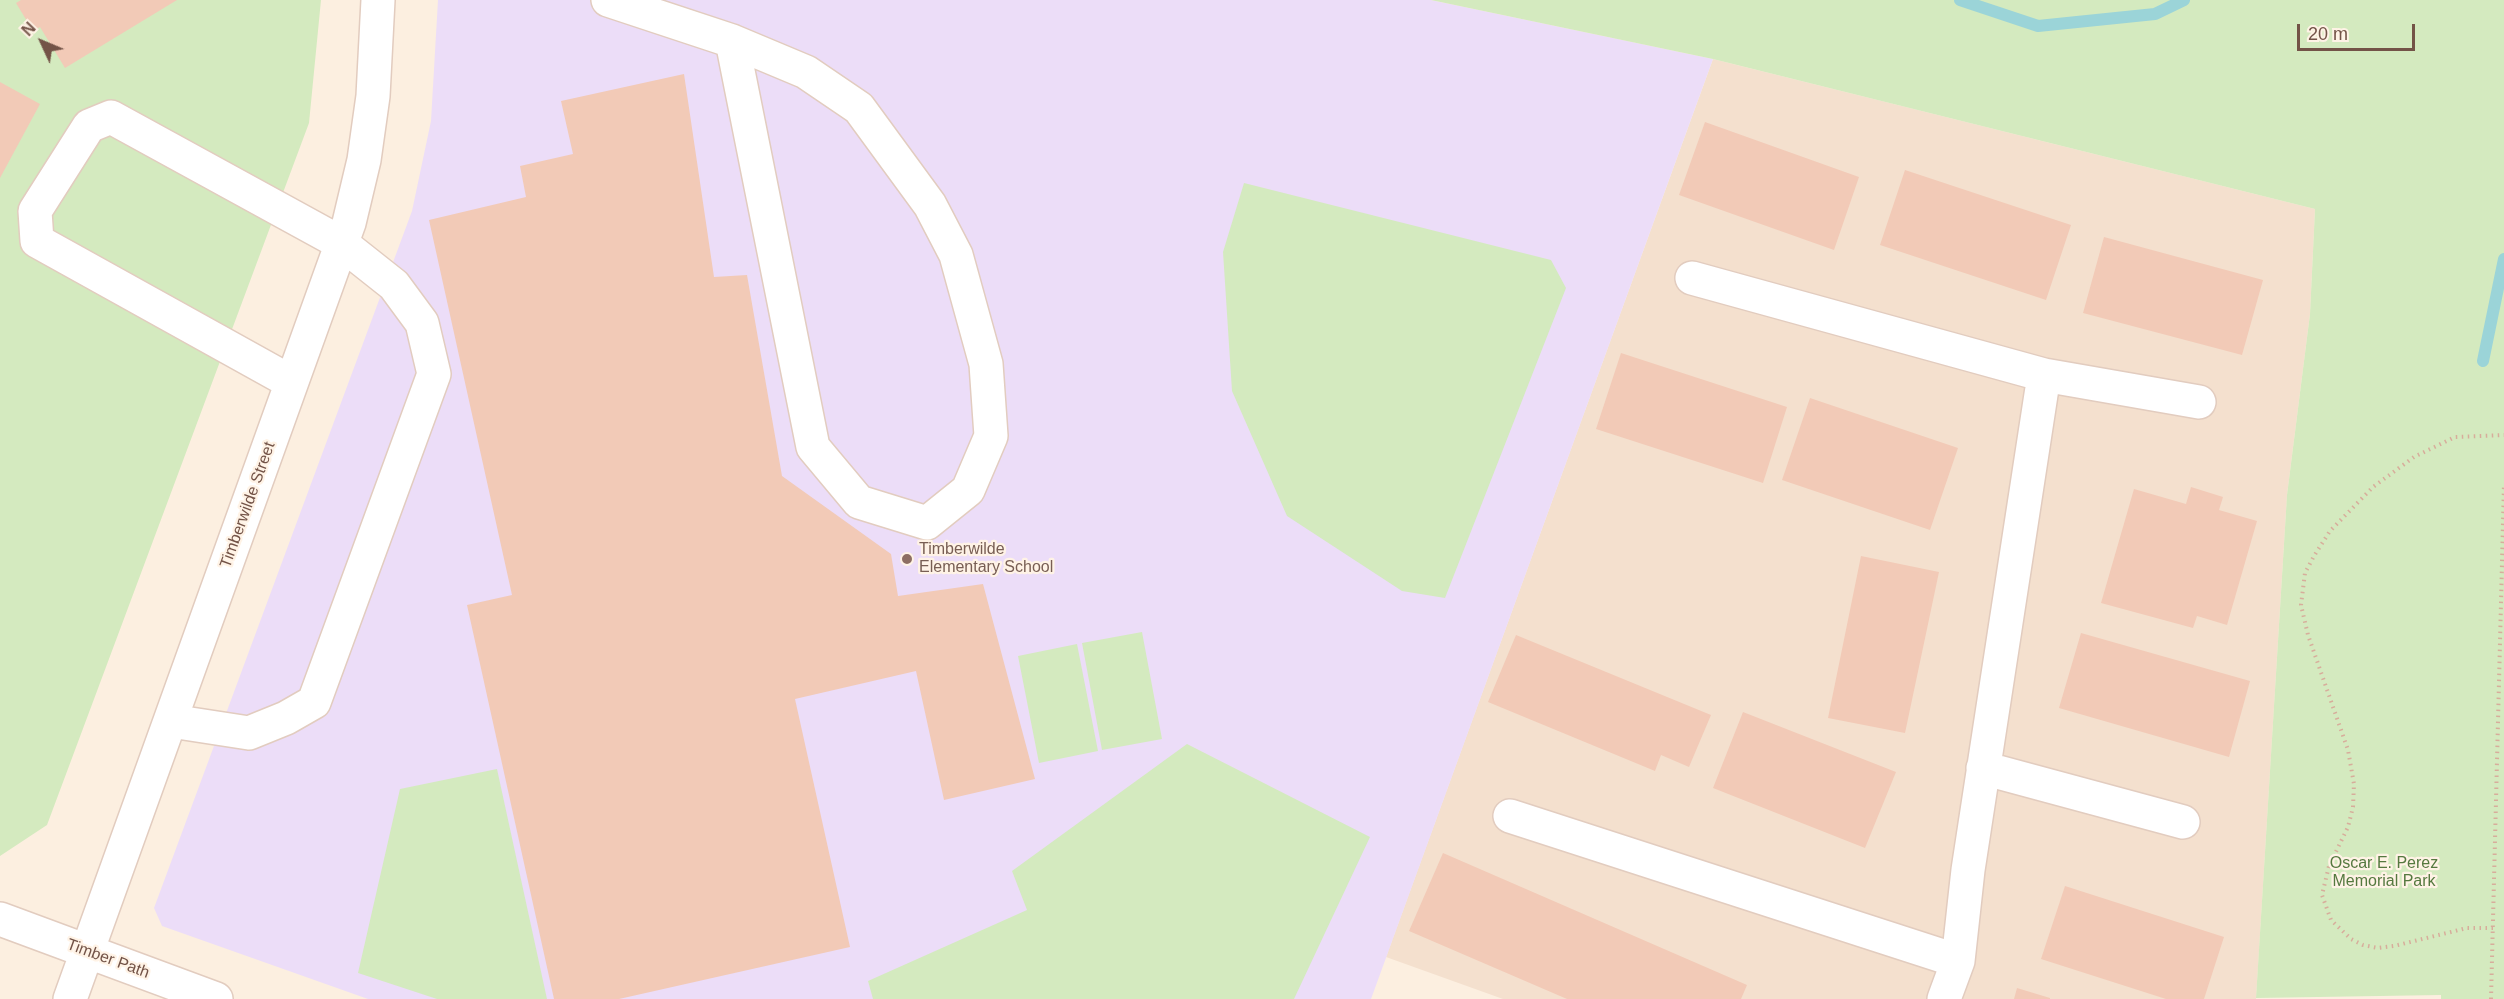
<!DOCTYPE html>
<style>
body{margin:0}
#map{position:relative;width:2504px;height:999px;overflow:hidden;background:#fcefe0;font-family:Arial,sans-serif}
canvas{display:block}
.north{position:absolute;left:12px;top:12px;width:60px;height:60px;-webkit-text-stroke:4px #fff3e6;paint-order:stroke;rotate:314deg;font-size:16px;font-weight:700;line-height:24px;text-align:center;color:#735347}
.north::after{content:'';display:block;margin:auto;width:21px;height:27px;background:#735347;clip-path:polygon(50% 0,100% 100%,50% 72%,0 100%)}
.scale{position:absolute;left:2297px;top:24px;width:118px;height:27px;box-sizing:border-box;border:3px solid #735347;border-top:0;padding-left:8px;font-size:18px;line-height:21px;white-space:nowrap;color:#735347;-webkit-text-stroke:4px #fff3e6;paint-order:stroke}
</style>
<div id="map">
<canvas width="2504" height="999"></canvas>
<div class="north">N</div>
<div class="scale">20 m</div>
</div>
<script>
const c = document.querySelector('canvas').getContext('2d');
c.lineJoin = 'round';
function fill(path, color) { c.fillStyle = color; c.fill(path, 'evenodd'); }
const poly = rows => new Path2D(rows.map(r => 'M' + r).join(''));
function strokePath(path, color, width, dash) { c.strokeStyle = color; c.lineWidth = width; c.lineCap = dash ? 'butt' : 'round'; c.setLineDash(dash || []); c.stroke(path); }
function write(font, color, halo, rows, align = 'center') {
  c.font = font + ' Arial,sans-serif'; c.lineWidth = 4.5; c.setLineDash([]); c.textBaseline = 'middle'; c.strokeStyle = halo; c.fillStyle = color; for (const [text, x, y, turn = 0] of rows) {
    c.save(); c.translate(x, y); c.rotate((+turn || 0) * Math.PI / 180); c.textAlign = isNaN(turn) ? turn : align; if (halo) c.strokeText(text, 0, 0); c.fillText(text, 0, 0); c.restore();
  }
}
fill(poly([
 [1713,59,2315,209,2310,314,2287,495,2256,999,1503,999,1386,957]
]), '#f4e0ce');
fill(poly([
 [438,0,1431,0,1713,59,1371,999,368,999,162,926,154,908,412,211,431,121]
]), '#ecddf8');
fill(poly([
 [0,0,321,0,309,123,47,825,0,856],
 [1431,0,2504,0,2504,999,2441,999,2441,995,2256,998,2287,495,2310,314,2315,209,1713,59],
 [1244,183,1551,260,1566,288,1445,598,1402,591,1287,516,1232,391,1223,252],
 [1142,632,1162,739,1102,750,1082,643],
 [1077,644,1098,751,1039,763,1018,656],
 [1187,744,1370,837,1294,999,873,999,868,981,1027,910,1012,871],
 [497,769,547,999,437,999,358,973,400,789]
]), '#d4eabf');
strokePath(poly([
 [1960,0,2038,26,2155,14,2184,0],
 [2483,361,2504,259]
]), '#9bd4d8', 12);
fill(poly([
 [21,0,177,0,65,68,40,27,33,31,16,3],
 [684,74,714,277,747,275,782,476,891,554,898,596,983,584,1035,779,944,800,916,671,795,699,850,947,619,999,554,999,467,605,512,595,429,220,526,197,520,166,573,154,561,101],
 [0,82,40,104,0,178],
 [1705,122,1859,177,1834,250,1679,195],
 [1905,170,2071,225,2046,300,1880,245],
 [2104,237,2263,280,2242,355,2083,313],
 [1621,353,1787,407,1763,483,1596,429],
 [1810,398,1958,448,1930,530,1782,480],
 [2191,487,2223,497,2219,510,2257,521,2227,625,2197,616,2193,628,2101,603,2134,489,2186,504],
 [1861,556,1939,572,1905,733,1828,718],
 [2081,633,2250,681,2229,757,2059,708],
 [1516,635,1711,715,1689,767,1661,755,1655,771,1488,702],
 [1743,712,1896,772,1865,848,1713,788],
 [1443,853,1747,985,1741,999,1567,999,1409,931],
 [2065,886,2224,937,2204,999,2166,999,2041,959],
 [2017,988,2050,998,2050,999,2014,999]
]), '#f2cab7');
const minor = poly([
 [608,0,732,41,806,72,859,108,930,205,956,255,986,364,991,436,968,490,927,523,859,502,813,447,732,41],
 [1692,278,2044,375,1968,870,1958,961,1944,999],
 [2044,375,2199,402],
 [171,721,249,733,286,718,314,702,434,374,422,323,394,285,341,243,111,117,89,126,35,211,37,241,291,382],
 [1983,768,2183,822],
 [1510,816,1958,961],
 [0,919,216,999],
 [70,999,349,223,364,160,373,96,378,0]
]);
strokePath(minor, '#e2ccbf', 36);
strokePath(poly([
 [2493,928,2467,928,2394,946,2378,948,2363,945,2351,939,2331,920,2322,895,2329,866,2348,827,2353,807,2354,784,2348,750,2308,635,2301,605,2305,573,2314,556,2330,531,2373,487,2414,457,2455,437,2504,435],
 [2491,999,2504,484]
]), '#d7ad9b', 4, [1.5, 4.5]);
strokePath(minor, '#fff', 33);
for (const [x, y, r, color] of [
 [907,559,6,"#8d6e63"]
]) { const dot = new Path2D(); dot.arc(x, y, r, 0, 2 * Math.PI); c.fillStyle = color; c.fill(dot); strokePath(dot, '#fff3e6', 2); }
write('16px', '#735347', '#fff3e6', [
 ["Timberwilde Street",248,505,-70],
 ["Timber Path",108,959,20]
]);
write('16px', '#785e54', '#fff3e6', [
 ["Timberwilde",919,550],
 ["Elementary School",919,568]
], 'left');
write('16px', '#55793f', '#fff3e6', [
 ["Oscar E. Perez",2384,864],
 ["Memorial Park",2384,882]
]);
</script>
